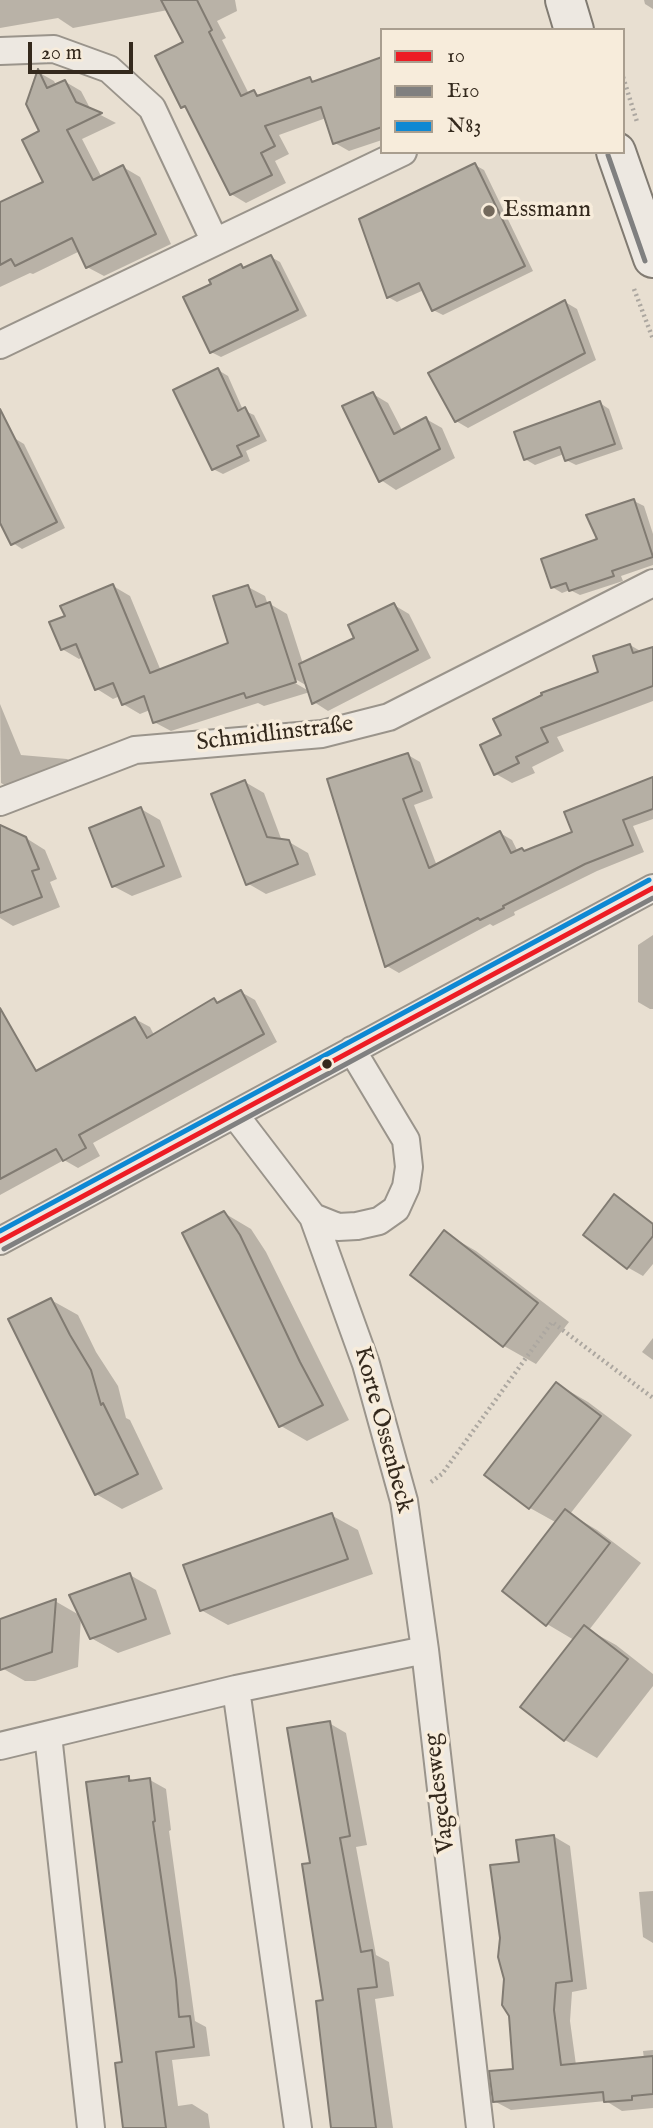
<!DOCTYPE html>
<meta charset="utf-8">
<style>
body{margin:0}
#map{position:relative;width:653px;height:2128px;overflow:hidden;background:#e8dfd1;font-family:"IM FELL English",serif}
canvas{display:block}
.legend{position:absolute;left:380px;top:28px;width:245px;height:126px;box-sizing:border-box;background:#f7ecdb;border:2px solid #a99e8f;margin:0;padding:9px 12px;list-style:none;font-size:21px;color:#34291d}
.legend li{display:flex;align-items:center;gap:14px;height:35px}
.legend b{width:35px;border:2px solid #a99e8f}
.scale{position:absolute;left:28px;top:42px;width:105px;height:32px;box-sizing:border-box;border:4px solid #34291d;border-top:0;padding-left:9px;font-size:21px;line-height:24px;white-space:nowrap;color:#34291d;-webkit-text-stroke:5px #f7ecdb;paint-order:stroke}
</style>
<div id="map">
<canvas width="653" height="2128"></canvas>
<ul class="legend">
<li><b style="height:9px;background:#ed1c24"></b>10</li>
<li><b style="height:9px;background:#808080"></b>E10</li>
<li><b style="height:9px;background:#0e88d3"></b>N83</li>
</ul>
<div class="scale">20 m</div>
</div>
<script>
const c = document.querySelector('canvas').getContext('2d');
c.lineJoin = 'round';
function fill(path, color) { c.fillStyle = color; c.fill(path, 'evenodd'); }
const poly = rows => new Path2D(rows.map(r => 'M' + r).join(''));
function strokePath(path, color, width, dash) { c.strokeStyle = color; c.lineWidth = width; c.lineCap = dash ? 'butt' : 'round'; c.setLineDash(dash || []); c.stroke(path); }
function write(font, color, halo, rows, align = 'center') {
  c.font = font + ' "IM FELL English",serif'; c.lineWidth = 7; c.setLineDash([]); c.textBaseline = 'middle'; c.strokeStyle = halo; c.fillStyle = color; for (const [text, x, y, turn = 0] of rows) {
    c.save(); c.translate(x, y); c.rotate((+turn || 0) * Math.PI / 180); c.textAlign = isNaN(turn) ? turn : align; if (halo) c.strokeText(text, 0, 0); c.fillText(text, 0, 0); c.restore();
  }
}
fill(poly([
 [0,0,235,0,237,11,217,21,226,38,222,40,249,94,254,92,261,96,310,79,316,82,382,59,382,140,349,151,335,143,326,118,279,135,289,154,275,161,286,183,246,203,231,194,190,110,182,107,186,43,168,10,73,28,58,18,0,28],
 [644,0,653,0,653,9,645,4],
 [38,72,54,81,56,85,64,81,81,91,91,110,116,123,82,139,102,178,123,167,140,177,171,244,104,276,87,267,80,251,33,274,30,273,0,287,0,204,45,182],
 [475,165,484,170,533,271,443,315,433,310,424,290,397,302,388,297],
 [271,257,280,262,307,316,221,357,211,352,213,285,241,266,245,269],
 [565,302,577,309,596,360,468,428,456,421],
 [218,370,228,376,243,410,254,415,267,441,246,451,250,461,223,474,213,469],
 [373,394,388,403,403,432,426,419,442,428,455,458,396,490,381,480],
 [600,403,609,409,623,449,576,465,566,460,564,454,535,465,525,459],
 [14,438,24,444,65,528,22,549,13,543,0,519,0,445],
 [634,501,644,506,653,534,653,565,621,576,623,581,580,595,570,590,562,593,552,587,600,540],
 [113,586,130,596,161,671,230,644,248,587,265,596,268,605,270,604,287,614,303,664,356,639,394,605,409,614,431,658,328,711,314,702,310,692,264,706,258,703,171,731,154,722,150,710,140,714,123,704,120,696,113,699,97,689,83,657,79,659,62,649,67,617],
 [290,676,309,687,309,691,288,679],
 [630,645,642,652,653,648,653,701,557,737,564,751,532,767,535,773,512,783,496,774,503,736,544,696,600,673],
 [0,704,21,755,67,759,83,768,19,793,1,783],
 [408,755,420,762,433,798,414,805,437,866,500,833,512,840,518,852,526,852,575,833,633,787,632,785,653,777,653,819,633,826,644,852,597,871,514,912,515,915,493,926,490,924,399,973,387,966,329,780],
 [245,782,264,793,282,841,289,842,308,853,316,875,266,894,247,883],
 [141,809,160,820,182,877,132,896,113,886],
 [26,838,45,850,57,879,50,882,60,907,13,926,0,918,0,839],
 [653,935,653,1009,650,1009,638,1002,638,945],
 [241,992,255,1000,277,1042,93,1143,100,1156,78,1168,64,1160,0,1195,0,1091,135,1019,150,1027,154,1035,214,1000,219,1003],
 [614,1197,653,1223,653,1264,643,1276,627,1267],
 [224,1213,251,1229,266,1252,349,1420,307,1441,281,1426],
 [445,1233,476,1251,569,1322,536,1364,504,1346,412,1274],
 [51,1300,78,1315,96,1352,118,1386,126,1418,130,1420,163,1489,122,1509,96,1494],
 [653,1338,653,1360,642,1352],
 [557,1384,588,1402,632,1435,570,1514,597,1530,641,1563,589,1630,616,1645,653,1674,653,1686,597,1758,565,1740,522,1707,574,1640,547,1624,557,1523,530,1508],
 [331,1515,358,1530,373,1574,228,1625,201,1610],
 [130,1575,156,1590,171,1634,118,1653,91,1638,81,1617,78,1667,35,1681,25,1681,0,1667,0,1620,55,1601,81,1616],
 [329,1723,346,1733,367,1845,356,1847,376,1955,389,1962,394,1996,375,1999,393,2128,333,2128,325,2001,312,1864],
 [129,1778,136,1782,150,1780,166,1789,171,1830,169,1831,195,2021,206,2027,210,2056,172,2060,178,2106,192,2104,208,2114,210,2128,124,2128],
 [553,1836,570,1846,587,1989,572,1992,570,2021,576,2065,644,2059,643,2051,653,2050,653,2108,622,2111,606,2101,511,2110,494,2101,515,2070,521,1863],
 [653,1891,653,1943,643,1937,639,1892]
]), '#0003');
const building = poly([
 [161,0,197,0,212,30,209,32,241,96,254,90,257,96,310,77,312,82,382,57,382,127,333,144,321,107,265,126,275,146,261,153,272,175,230,195,185,106,181,108,155,56,183,42,161,0],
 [38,69,47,88,65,80,76,102,102,113,67,130,93,180,123,165,156,234,86,268,72,238,15,266,11,259,0,265,0,202,43,182,22,140,39,131,26,104,38,69],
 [475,163,525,266,432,311,419,283,387,298,359,219,475,163],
 [271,255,298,310,210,353,183,297,211,284,209,280,241,264,243,268,271,255],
 [565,300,585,353,455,422,428,373,565,300],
 [218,368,238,411,245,407,259,436,237,446,242,456,212,470,173,390,218,368],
 [373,392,394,434,426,417,440,449,379,482,342,406,373,392],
 [600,401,615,444,565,461,560,447,524,460,514,432,600,401],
 [0,409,57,522,11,545,0,523,0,409],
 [634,499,653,557,612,571,614,576,569,591,566,583,551,588,541,559,597,539,586,515,634,499],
 [113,584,150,673,228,643,213,596,248,585,256,607,270,602,296,682,246,698,244,693,153,723,144,696,122,705,113,683,95,690,76,644,61,650,49,622,65,616,60,606,113,584],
 [394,603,418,650,312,704,299,664,354,638,348,625,394,603],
 [630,644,633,653,653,647,653,686,541,728,548,742,516,757,519,763,494,775,480,745,501,735,493,719,542,695,541,693,598,672,593,656,630,644],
 [408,753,422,791,403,799,429,868,500,831,511,853,522,848,524,851,572,832,564,812,653,777,653,809,623,820,633,845,585,864,503,906,504,908,480,920,478,918,385,967,327,779,408,753],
 [245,780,267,837,289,840,298,864,246,885,211,794,245,780],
 [141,807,164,866,112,887,89,828,141,807],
 [0,825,26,837,39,869,32,871,42,897,0,913,0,825],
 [241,990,264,1034,79,1135,86,1148,63,1161,56,1149,0,1179,0,1008,36,1071,135,1017,147,1038,214,998,217,1003,241,990],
 [614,1194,653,1224,653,1236,627,1269,583,1235,614,1194],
 [224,1211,240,1235,300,1362,323,1405,279,1427,182,1233,224,1211],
 [444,1230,538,1303,503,1347,410,1275,444,1230],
 [51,1298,70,1335,91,1370,101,1405,103,1403,138,1474,95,1495,8,1319,51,1298],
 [556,1382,601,1416,529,1509,484,1475,556,1382],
 [565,1509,610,1543,546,1626,502,1591,565,1509],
 [332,1513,348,1559,200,1611,183,1565,332,1513],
 [130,1573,146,1619,90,1639,69,1595,130,1573],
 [56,1599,52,1652,0,1670,0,1619,56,1599],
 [584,1625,628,1659,564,1741,520,1707,584,1625],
 [330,1721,350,1836,340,1838,361,1952,372,1950,377,1987,358,1989,376,2128,331,2128,316,2001,323,2000,302,1864,310,1863,287,1728,330,1721],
 [129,1776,129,1781,150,1778,155,1821,153,1822,176,1980,179,2017,190,2016,194,2047,156,2052,166,2128,123,2128,115,2063,122,2062,86,1782,129,1776],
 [554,1835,572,1981,556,1983,554,2010,561,2065,653,2056,653,2094,632,2096,632,2100,604,2102,603,2092,493,2102,489,2071,513,2069,509,2016,502,2005,504,1979,498,1957,500,1938,490,1865,519,1862,516,1840,554,1835]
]);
fill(building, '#b5afa4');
strokePath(building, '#817b72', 2);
const street = poly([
 [0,51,54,49,109,69,152,108,215,242],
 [0,345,403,152],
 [0,802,135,750,322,734,389,717,653,583],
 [235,1115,313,1217,366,1364,404,1501,425,1650,480,2128],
 [313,1217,338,1227,357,1226,379,1221,396,1209,406,1187,409,1167,406,1140,352,1050],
 [0,1241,653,888],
 [236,1689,298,2128],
 [48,1735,91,2128],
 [0,1746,236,1689,425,1650]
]);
const secondary = poly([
 [565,0,574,30],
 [616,152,653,258]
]);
strokePath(street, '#9a948b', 30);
strokePath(secondary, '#817b72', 42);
strokePath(poly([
 [623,77,637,122],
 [634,289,653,339],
 [431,1482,442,1474,552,1322,653,1398]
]), '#aca7a0', 4.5, [2, 3.5]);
strokePath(street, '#ede8e1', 26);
strokePath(secondary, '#ede8e1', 38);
strokePath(poly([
 [0,1241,653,888]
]), '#ed1c24', 5);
strokePath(poly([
 [608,155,645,261],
 [4,1249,653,898]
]), '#808080', 5);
strokePath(poly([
 [0,1231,649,880]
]), '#0e88d3', 5);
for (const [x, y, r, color] of [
 [489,211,7,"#73695c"],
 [327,1064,6,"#34291d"]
]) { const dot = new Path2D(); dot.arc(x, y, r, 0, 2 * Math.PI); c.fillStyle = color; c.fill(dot); strokePath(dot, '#f7ecdb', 2.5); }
write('24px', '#34291d', '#f7ecdb', [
 ["Essmann",503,211]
], 'left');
write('24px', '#34291d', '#f7ecdb', [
 ["Schmidlinstraße",275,735,-7],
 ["Korte Ossenbeck",382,1430,75],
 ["Vagedesweg",441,1793,-97]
]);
</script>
